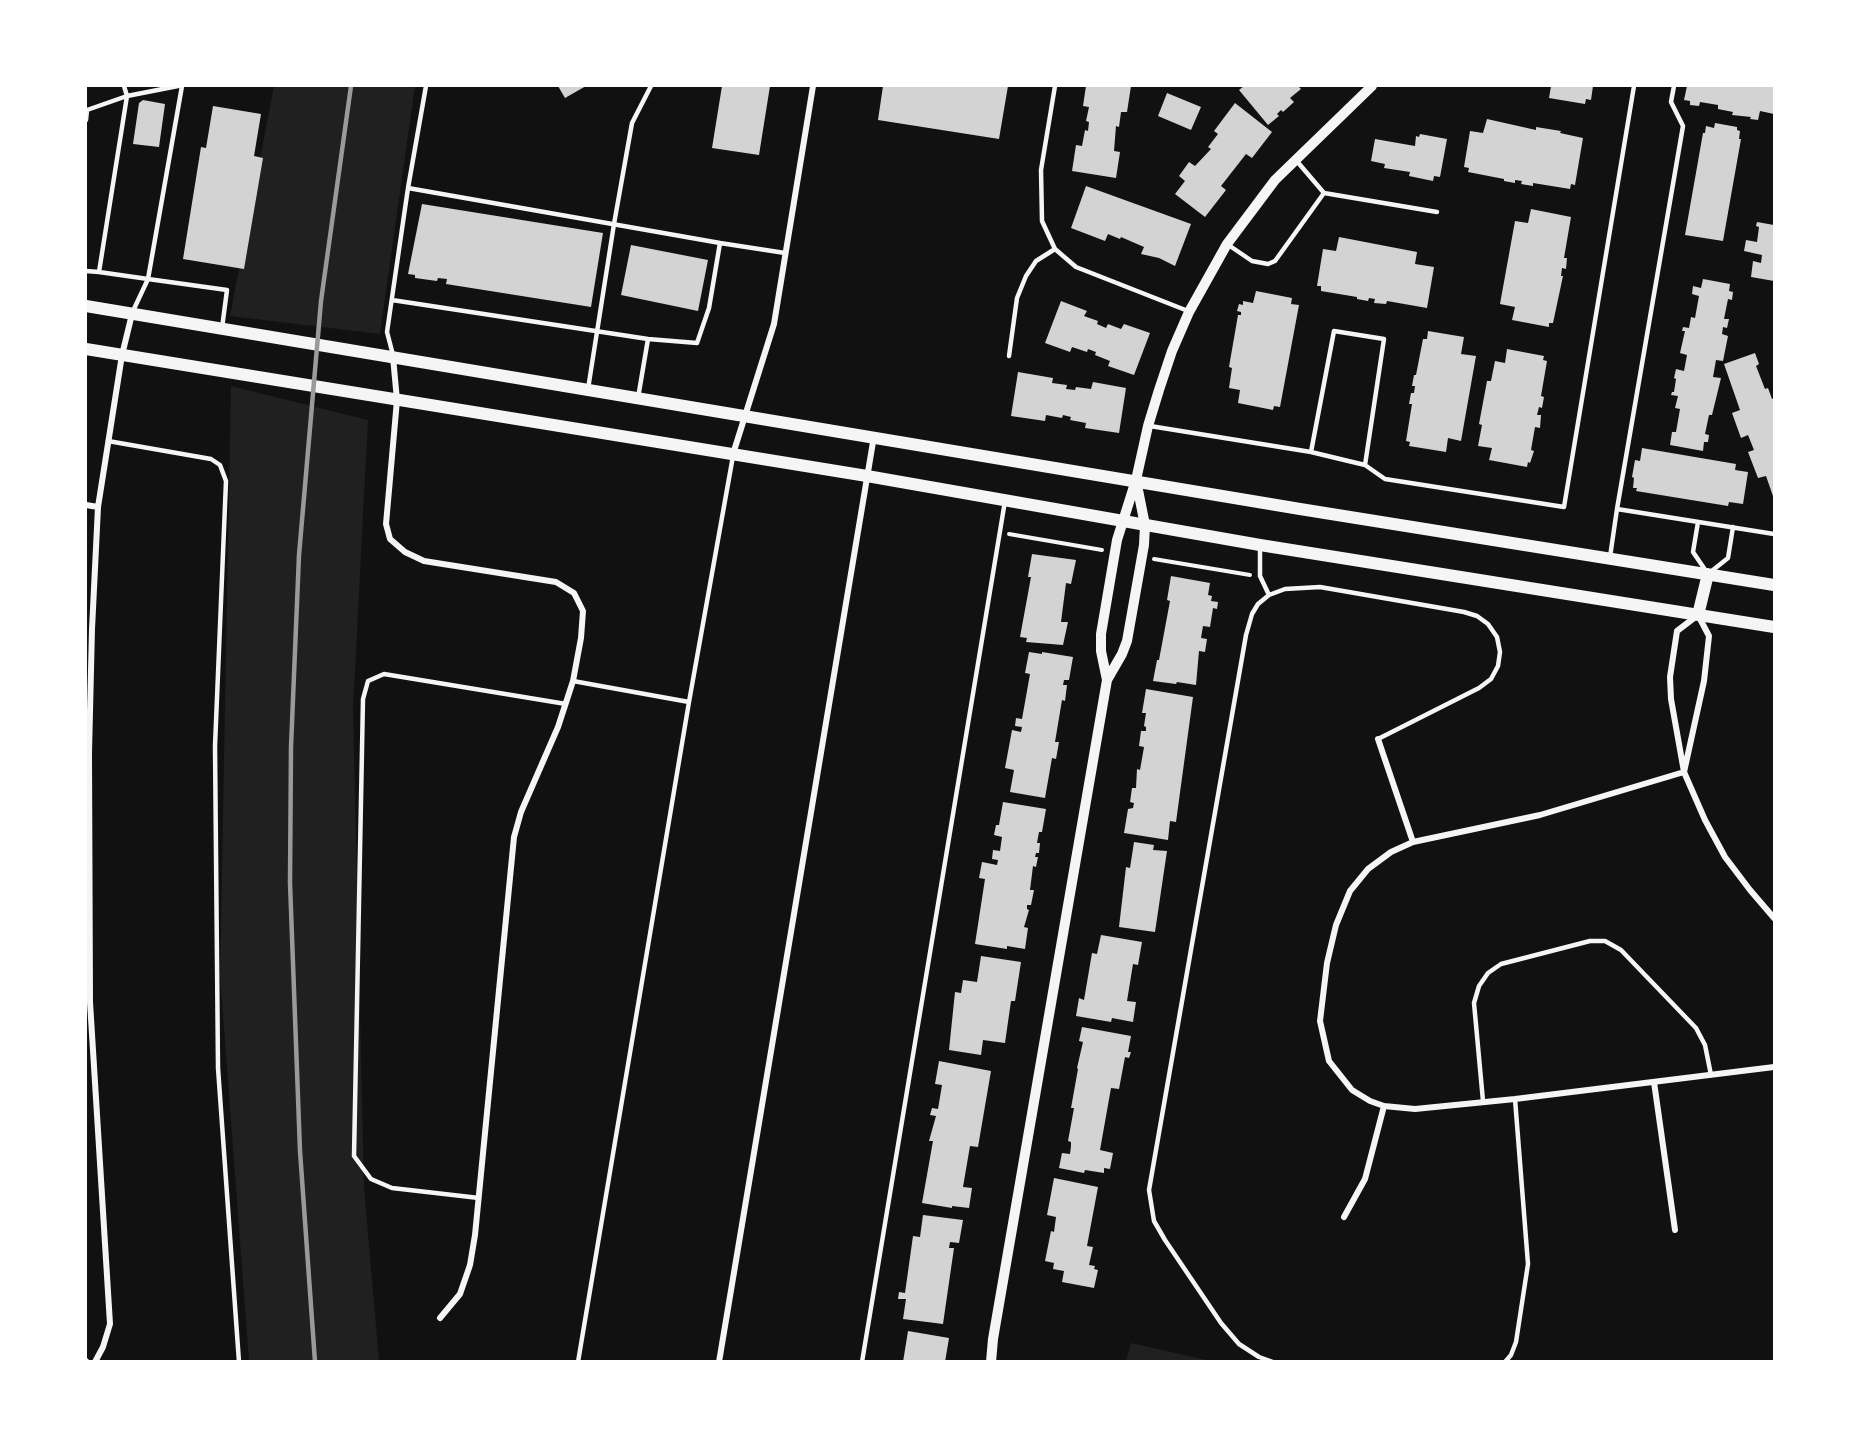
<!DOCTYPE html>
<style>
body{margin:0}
#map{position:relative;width:1860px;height:1447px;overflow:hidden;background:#111;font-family:"Public Sans",sans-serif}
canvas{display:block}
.frame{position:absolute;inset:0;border:87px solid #fff;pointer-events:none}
</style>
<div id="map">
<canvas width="1860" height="1447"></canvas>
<div class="frame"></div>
</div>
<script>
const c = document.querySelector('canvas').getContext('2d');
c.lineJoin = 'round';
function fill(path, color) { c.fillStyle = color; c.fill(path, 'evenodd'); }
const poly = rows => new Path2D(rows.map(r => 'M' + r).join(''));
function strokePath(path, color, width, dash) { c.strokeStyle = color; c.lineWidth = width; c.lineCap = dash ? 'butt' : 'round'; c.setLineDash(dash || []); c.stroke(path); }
fill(poly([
 [274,86,415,86,380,334,230,316],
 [231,386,368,420,353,708,364,1188,379,1361,249,1361,220,975],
 [1131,1343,1211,1361,1126,1361]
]), '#202020');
fill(poly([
 [558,86,586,86,565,98],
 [722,86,770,86,759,155,712,148],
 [883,86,1008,86,999,139,878,120],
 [1086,86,1131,86,1127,112,1121,112,1119,127,1116,126,1114,151,1120,152,1116,178,1072,171,1076,145,1082,146,1085,130,1088,131,1089,122,1086,121,1089,107,1083,106],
 [1244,86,1298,86,1301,89,1290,98,1294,102,1283,112,1281,110,1277,114,1279,116,1268,125,1239,90],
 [1551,86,1593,86,1591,100,1586,99,1585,104,1549,98],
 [1687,86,1774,86,1774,114,1760,111,1758,120,1750,119,1751,117,1732,115,1733,112,1718,109,1718,105,1700,102,1699,106,1690,105,1690,101,1684,100],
 [1167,93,1201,107,1191,130,1158,116],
 [143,100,165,104,159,147,133,144,139,103],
 [1235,103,1272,132,1252,158,1246,154,1221,186,1226,190,1205,217,1175,194,1185,181,1179,176,1189,162,1195,166,1211,149,1208,147,1218,134,1214,131],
 [213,106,261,114,254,156,263,158,244,269,183,259,201,147,206,148],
 [1487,119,1536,130,1536,127,1561,131,1560,133,1583,138,1575,185,1571,184,1570,189,1533,183,1533,186,1521,184,1522,181,1515,180,1515,183,1504,181,1504,179,1468,172,1469,168,1464,167,1470,131,1483,133],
 [1715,123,1737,127,1737,130,1740,131,1739,139,1741,139,1723,241,1685,235,1703,133,1705,133,1706,126,1714,128],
 [1420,134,1447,139,1440,177,1434,176,1433,181,1409,176,1410,172,1384,168,1385,164,1371,161,1375,139,1415,146,1416,136,1419,137],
 [1086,186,1191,224,1175,266,1159,258,1141,254,1144,247,1121,237,1120,239,1108,234,1105,241,1071,228],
 [422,204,603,233,591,307,446,284,447,279,438,278,437,281,415,278,415,275,408,274],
 [1531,209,1571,217,1564,258,1567,258,1566,269,1562,268,1561,276,1563,276,1553,323,1549,323,1549,327,1512,320,1515,307,1500,304,1515,221,1528,223],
 [1757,222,1774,225,1774,281,1751,277,1753,261,1761,263,1762,255,1744,251,1746,240,1757,242,1759,227,1756,226],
 [1339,237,1417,252,1415,264,1434,267,1427,308,1387,301,1386,304,1374,303,1375,299,1369,298,1368,301,1357,299,1357,297,1321,291,1321,286,1317,286,1323,249,1336,251],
 [631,245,708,260,698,311,621,295],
 [1703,279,1730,284,1729,291,1733,292,1732,300,1728,299,1724,319,1729,319,1727,328,1723,327,1722,334,1728,336,1723,361,1716,360,1713,377,1721,378,1712,415,1709,415,1705,434,1709,435,1708,442,1704,442,1703,451,1670,445,1672,432,1676,432,1680,409,1675,408,1678,396,1671,395,1672,392,1674,392,1676,379,1674,378,1676,369,1684,371,1687,355,1680,353,1685,331,1682,331,1683,327,1689,328,1691,317,1695,318,1699,296,1692,294,1693,286,1701,288],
 [1256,291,1292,298,1291,304,1299,305,1280,407,1274,406,1273,410,1238,403,1240,390,1229,388,1232,368,1229,367,1238,315,1241,315,1241,312,1237,311,1239,304,1243,305,1243,301,1253,303],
 [1061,301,1087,311,1084,316,1098,321,1097,324,1106,328,1108,324,1121,329,1124,324,1150,333,1134,375,1108,366,1110,361,1095,355,1096,352,1088,349,1087,352,1072,347,1070,352,1045,343],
 [1428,331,1464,337,1461,354,1476,356,1461,441,1448,438,1446,452,1409,446,1410,442,1406,441,1412,404,1409,404,1411,393,1414,393,1415,386,1412,386,1414,375,1416,375,1423,339,1427,339],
 [1507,349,1544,356,1543,360,1547,361,1541,396,1544,397,1542,408,1539,407,1537,415,1541,415,1540,428,1535,427,1531,450,1534,451,1530,463,1528,462,1527,467,1489,460,1492,448,1478,446,1482,425,1479,424,1487,381,1491,381,1495,361,1505,363],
 [1755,353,1759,364,1756,366,1765,389,1768,388,1772,399,1774,398,1774,499,1766,476,1758,478,1748,452,1754,450,1748,435,1741,438,1732,413,1740,410,1724,364],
 [1018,372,1053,378,1052,383,1067,385,1066,389,1075,390,1076,387,1091,389,1093,382,1126,388,1119,433,1085,428,1086,423,1070,420,1071,417,1063,415,1062,418,1046,415,1045,421,1011,416],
 [1642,448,1736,464,1735,470,1748,472,1743,504,1729,502,1728,506,1636,491,1637,488,1633,488,1634,478,1632,477,1635,460,1640,461],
 [1032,554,1076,560,1071,584,1066,583,1061,622,1068,622,1063,645,1026,642,1027,638,1020,637,1031,577,1028,577],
 [1171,576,1210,583,1208,595,1212,596,1211,601,1218,602,1217,609,1213,608,1210,627,1203,626,1201,638,1207,639,1205,652,1199,651,1196,685,1177,682,1176,684,1153,681,1157,660,1159,660,1170,601,1167,600],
 [1029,652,1042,654,1042,652,1073,657,1069,680,1064,680,1063,685,1067,685,1065,701,1062,700,1055,742,1059,742,1056,759,1052,758,1045,798,1010,792,1014,770,1005,768,1012,730,1021,732,1022,727,1015,726,1016,718,1022,719,1030,674,1025,673],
 [1146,689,1193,697,1176,822,1170,821,1168,840,1124,833,1128,809,1133,808,1134,803,1130,802,1132,788,1136,788,1137,769,1140,770,1144,747,1139,746,1141,731,1146,731,1146,727,1144,726,1146,713,1142,713],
 [1003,802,1046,809,1042,832,1039,832,1037,843,1040,843,1039,853,1036,853,1035,857,1038,857,1036,867,1033,866,1030,890,1034,890,1031,905,1027,905,1027,909,1029,910,1024,927,1028,928,1025,949,1007,946,1007,949,975,944,985,879,979,878,982,862,997,865,998,860,992,859,993,850,1000,851,1002,837,994,835,996,825,999,825],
 [1134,842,1154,845,1153,850,1167,851,1155,932,1119,927,1126,867,1130,868],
 [1101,935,1142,942,1138,965,1133,964,1127,1001,1136,1002,1133,1022,1112,1018,1111,1022,1076,1016,1079,998,1084,1000,1092,953,1097,954],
 [981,956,1021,962,1015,1001,1011,1001,1005,1043,983,1040,981,1055,949,1050,955,992,961,993,963,980,977,982],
 [1082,1027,1131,1036,1128,1052,1131,1052,1129,1058,1125,1057,1119,1089,1111,1088,1100,1150,1113,1153,1110,1169,1104,1168,1104,1173,1085,1170,1084,1173,1059,1168,1062,1153,1070,1154,1071,1146,1071,1142,1068,1141,1074,1108,1071,1108,1078,1069,1077,1068,1083,1042,1079,1041],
 [939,1061,991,1071,978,1147,970,1146,963,1187,972,1188,969,1208,952,1206,952,1208,922,1203,933,1141,929,1141,936,1116,930,1115,932,1108,938,1109,942,1085,935,1084],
 [1054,1178,1098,1187,1087,1246,1093,1247,1089,1265,1095,1266,1094,1269,1098,1270,1094,1288,1062,1282,1064,1271,1053,1269,1054,1263,1045,1261,1051,1231,1054,1232,1056,1217,1047,1215],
 [923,1215,963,1220,959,1243,950,1242,949,1248,954,1248,943,1324,903,1319,906,1299,898,1299,899,1292,905,1293,913,1236,920,1237],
 [908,1331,949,1338,945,1362,903,1362]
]), '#d3d3d3');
strokePath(poly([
 [1009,534,1102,550],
 [1154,559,1250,575]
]), '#f5f5f5', 4);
strokePath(poly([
 [124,86,127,96,99,272,148,279,133,311],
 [182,86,148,279,227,290,222,328],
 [1055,86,1041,170,1042,221,1055,249,1076,267,1188,311],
 [1674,86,1671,102,1683,126,1617,509,1774,534],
 [87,110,127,96,178,86],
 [86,111,87,110,86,120],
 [1295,159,1324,193,1437,212],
 [408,188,426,86],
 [1227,244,1252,261,1268,264,1275,261,1324,193],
 [86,271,99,272],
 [392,300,648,339],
 [393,355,387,332,408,188,720,243],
 [1009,356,1017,298,1026,276,1036,261,1055,249],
 [588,389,614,224,632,123,651,86],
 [638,398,648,339,697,343,709,308,720,243,785,253],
 [1150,426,1311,452,1365,465,1385,479,1564,507,1634,86],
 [108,441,211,459,220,465,226,481,215,746,218,1068,239,1362],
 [1311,452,1334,331,1384,339,1365,465],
 [1698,522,1693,552,1708,574,1728,558,1733,527],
 [1260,546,1260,576,1269,595],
 [1610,557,1617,509],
 [573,681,689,702],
 [1483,1101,1474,1003,1479,986,1488,973,1501,964,1590,941,1605,941,1621,950,1696,1028,1705,1045,1711,1075],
 [479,1198,392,1188,371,1179,354,1156,363,699,368,681,384,674,566,704],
 [86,1360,88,1362],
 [578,1362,689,702,733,456],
 [862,1362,1005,501],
 [1273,1362,1259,1357,1239,1344,1221,1323,1165,1240,1154,1221,1149,1190,1246,635,1252,614,1258,604,1269,595,1285,589,1320,587,1464,612,1477,616,1488,624,1497,637,1500,652,1498,666,1491,679,1479,688,1378,739],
 [1505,1362,1511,1355,1516,1342,1528,1264,1515,1099]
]), '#f5f5f5', 4.5);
strokePath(poly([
 [393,357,397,400,386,524,390,539,405,552,424,561,556,582,574,593,583,611,581,638,573,681,558,727,521,812,514,837,475,1235,470,1265,460,1294,440,1318],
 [733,454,774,324,813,86],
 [86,505,98,507],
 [1378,739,1413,842],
 [1684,772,1540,815,1413,842,1391,852,1368,869,1350,891,1336,925,1327,963,1320,1021,1329,1061,1352,1090,1370,1101,1384,1106,1415,1109,1515,1099,1774,1067],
 [1684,772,1704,681,1709,636,1698,615,1677,631,1670,677,1671,699,1684,772,1705,820,1725,857,1750,890,1774,918],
 [1654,1082,1675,1230],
 [1344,1217,1365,1179,1384,1106],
 [95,1362,103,1347,110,1324,90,1002,89,753,92,629,98,507,122,355,132,314],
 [719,1362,874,436]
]), '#f5f5f5', 6);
strokePath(poly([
 [1107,680,1101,651,1101,634,1117,540,1136,480,1148,426,1159,390,1172,351,1189,312,1227,244,1275,180,1372,86],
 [991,1362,993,1339,1107,680,1122,654,1127,641,1144,545,1145,525,1136,480]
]), '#f5f5f5', 10);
strokePath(poly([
 [86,306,1300,509,1774,585],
 [86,349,867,476,1260,545,1774,627],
 [1698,615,1708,574]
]), '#f5f5f5', 12);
strokePath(poly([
 [315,1362,300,1151,290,883,291,747,299,555,321,301,351,86]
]), '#9a9a9a', 4.5);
</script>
